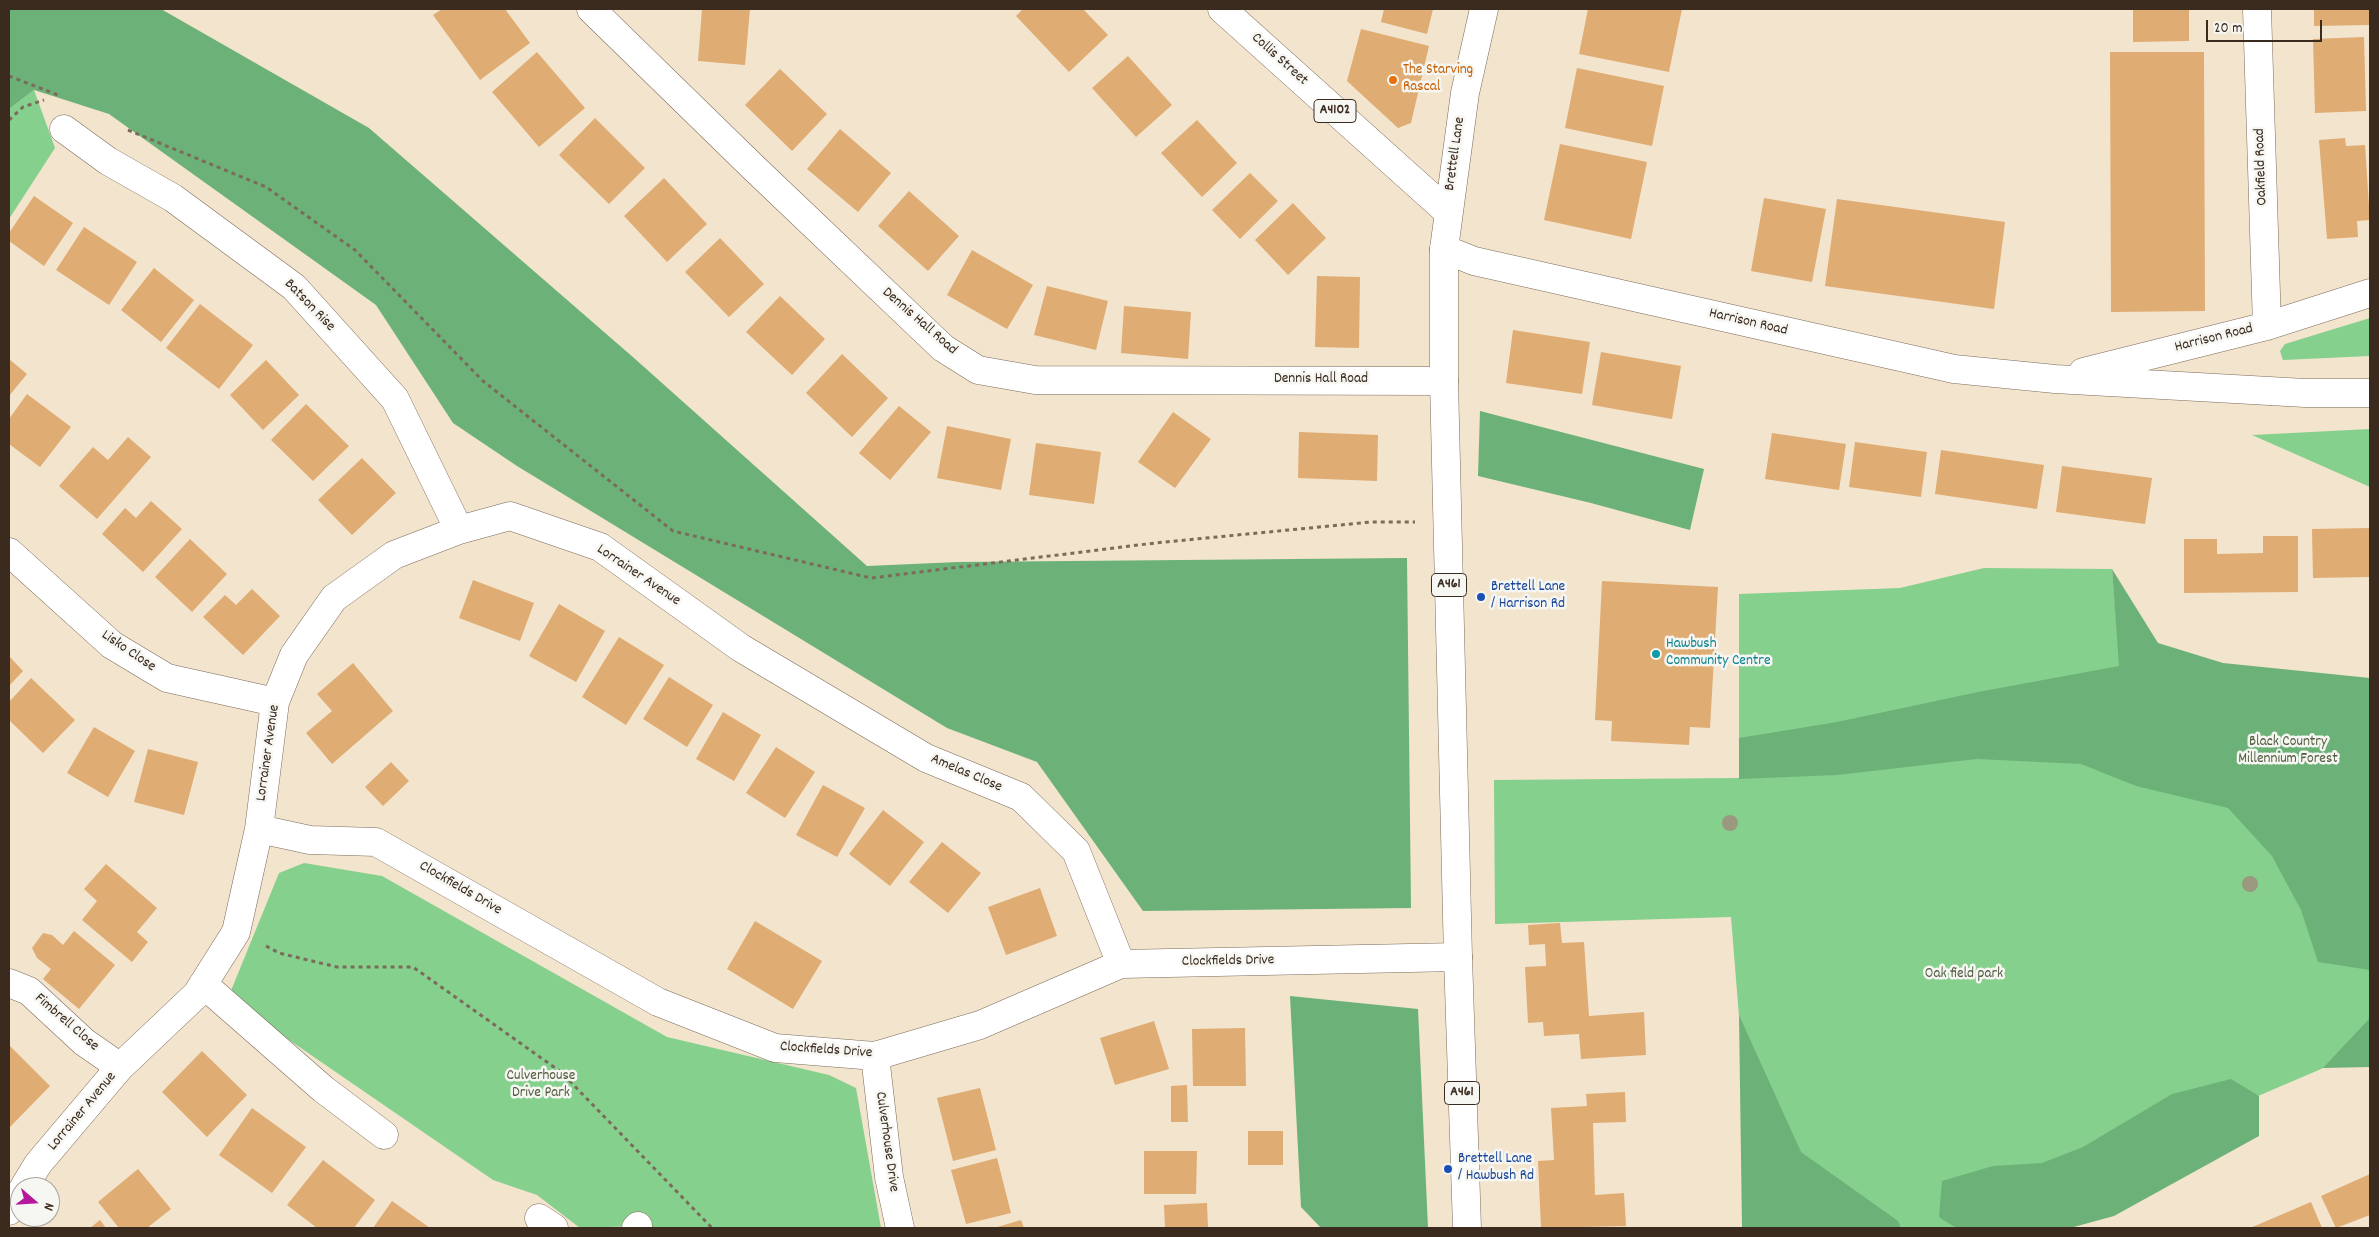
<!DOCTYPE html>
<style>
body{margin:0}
#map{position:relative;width:2379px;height:1237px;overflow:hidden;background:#f3e4cd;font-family:Dekko,sans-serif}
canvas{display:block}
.frame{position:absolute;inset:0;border:10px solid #3b2a1e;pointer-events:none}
.north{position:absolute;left:10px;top:1177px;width:50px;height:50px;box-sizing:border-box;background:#f6f6f2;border:1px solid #aba49d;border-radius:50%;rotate:109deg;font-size:14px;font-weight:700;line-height:20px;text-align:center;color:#3b2a1e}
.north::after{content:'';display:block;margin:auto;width:18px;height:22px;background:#b5179e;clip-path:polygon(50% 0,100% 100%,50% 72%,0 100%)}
.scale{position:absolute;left:2206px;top:20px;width:116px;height:22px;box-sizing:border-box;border:2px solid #3b2a1e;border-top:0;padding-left:6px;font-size:15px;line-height:18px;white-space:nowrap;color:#3b2a1e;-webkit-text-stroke:4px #f6f6f2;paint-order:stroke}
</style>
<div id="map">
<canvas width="2379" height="1237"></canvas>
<div class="frame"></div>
<div class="north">N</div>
<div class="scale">20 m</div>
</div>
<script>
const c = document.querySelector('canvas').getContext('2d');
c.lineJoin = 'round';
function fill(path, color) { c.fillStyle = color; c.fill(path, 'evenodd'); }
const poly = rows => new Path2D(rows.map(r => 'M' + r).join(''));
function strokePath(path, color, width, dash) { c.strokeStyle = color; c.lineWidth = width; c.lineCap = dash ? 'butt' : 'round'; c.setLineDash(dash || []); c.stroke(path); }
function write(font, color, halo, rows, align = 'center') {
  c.font = font + ' Dekko,sans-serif'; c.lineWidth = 5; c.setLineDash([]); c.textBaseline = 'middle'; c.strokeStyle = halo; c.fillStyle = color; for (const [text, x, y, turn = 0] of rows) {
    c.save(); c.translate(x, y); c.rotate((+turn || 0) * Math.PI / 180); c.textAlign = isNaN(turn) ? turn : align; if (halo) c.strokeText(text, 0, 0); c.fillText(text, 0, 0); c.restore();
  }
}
fill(poly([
 [34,90,55,148,9,219,9,109],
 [2370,318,2370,356,2283,360,2280,351,2285,344],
 [2370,429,2370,487,2252,435],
 [1984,568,2112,569,2122,694,2370,685,2370,1048,1950,1228,1756,1228,1731,917,1495,924,1494,780,1739,778,1739,594,1900,588],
 [304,863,382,876,667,1037,829,1075,856,1088,881,1228,642,1228,638,1226,580,1228,537,1195,493,1180,228,998,279,873]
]), '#85d08d');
fill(poly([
 [9,9,161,9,369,128,634,358,867,566,958,562,1407,558,1411,908,1143,911,1037,762,947,728,517,466,453,423,376,305,109,114,34,90,9,109],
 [1480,411,1704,469,1690,530,1591,503,1478,476],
 [2112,569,2158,643,2223,663,2370,678,2370,970,2318,962,2301,910,2272,856,2228,808,2136,786,2081,764,1977,759,1837,775,1739,779,1739,738,1837,722,1978,692,2119,666],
 [1290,996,1418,1009,1428,1228,1321,1228,1301,1207],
 [1739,1015,1801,1152,1898,1221,1901,1228,1742,1228],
 [2370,1018,2370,1067,2323,1068],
 [2231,1079,2259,1096,2259,1136,2114,1216,2070,1228,1956,1228,1939,1217,1942,1181,1993,1166,2042,1163,2083,1147,2172,1094]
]), '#6cb278');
fill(poly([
 [442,9,505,9,530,43,480,80,433,15],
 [702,9,750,9,745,65,698,61],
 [1023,9,1083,9,1108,35,1069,72,1016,16],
 [1384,9,1433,9,1427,34,1381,22],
 [1588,9,1682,9,1669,72,1579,54],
 [2133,9,2189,9,2189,41,2133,42],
 [2314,9,2370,9,2370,25,2314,26],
 [1361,29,1429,46,1411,123,1398,128,1347,81],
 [2364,37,2366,111,2315,113,2313,39],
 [537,52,585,108,539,147,492,92],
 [2110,52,2204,52,2205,311,2111,312],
 [1128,56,1172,105,1136,137,1092,88],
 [1577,68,1664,86,1652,146,1565,128],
 [780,69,827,114,792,151,745,105],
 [595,118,645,168,609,204,559,155],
 [1197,120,1237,163,1202,197,1161,153],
 [840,129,891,173,858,212,807,169],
 [2345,138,2346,146,2365,145,2370,220,2357,221,2358,237,2327,239,2319,140],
 [1560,144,1647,162,1631,239,1544,220],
 [1250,173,1278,201,1240,239,1212,210],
 [664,178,707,224,667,262,624,216],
 [909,191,959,236,928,271,878,226],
 [34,196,73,223,44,266,9,241,9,233],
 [1764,198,1826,209,1812,282,1751,271],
 [1837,199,2005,222,1994,309,1825,286],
 [1293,203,1326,238,1288,275,1255,240],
 [84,227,137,262,109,305,56,270],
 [720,238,764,284,729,317,685,272],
 [972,250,1033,285,1007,329,947,295],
 [154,268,194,300,161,342,121,310],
 [1317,276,1360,277,1359,348,1315,347],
 [1047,286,1108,301,1096,350,1034,335],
 [780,296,825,339,792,375,746,332],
 [200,304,253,345,219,389,166,348],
 [1124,306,1191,312,1188,359,1121,353],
 [1513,330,1590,342,1582,394,1506,383],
 [1601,352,1681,366,1672,419,1592,405],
 [842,354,888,398,852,437,806,393],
 [9,359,27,374,9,396],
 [266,360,299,395,263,430,230,395],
 [27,394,71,427,40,467,9,444,9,419],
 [306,404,349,446,313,481,271,440],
 [899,406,931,432,890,480,859,453],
 [1173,412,1211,439,1175,488,1138,462],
 [947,426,1011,439,1001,490,937,478],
 [1299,432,1378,435,1377,481,1298,478],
 [1772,433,1846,444,1839,490,1765,479],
 [128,437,151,457,97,519,59,486,93,447,108,460],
 [1855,442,1927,452,1921,497,1849,487],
 [1036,443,1101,452,1094,504,1029,495],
 [1941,450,2044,465,2037,509,1935,494],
 [362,458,396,493,352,535,318,500],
 [2062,466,2152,478,2145,524,2056,512],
 [151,501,182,529,143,572,102,534,125,508,136,518],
 [2370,528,2370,577,2313,578,2312,529],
 [2263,536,2298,536,2298,592,2184,593,2184,539,2217,539,2217,554,2263,553],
 [190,539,227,574,192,612,155,577],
 [473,580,534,603,520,641,459,618],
 [1602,581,1718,587,1710,728,1690,727,1689,745,1611,741,1612,721,1595,720],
 [252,589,280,616,243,655,203,617,225,595,236,605],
 [559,604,605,631,576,682,529,656],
 [619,637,664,665,626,725,582,697],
 [9,656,23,671,9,686],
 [353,663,393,711,332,764,306,733,332,711,317,694],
 [669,677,713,705,687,747,643,719],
 [31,678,75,720,43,753,9,720,9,702],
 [723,712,761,735,734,781,696,759],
 [94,727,135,751,108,797,67,773],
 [776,747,815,772,785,818,746,793],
 [148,749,198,762,184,815,134,802],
 [391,762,409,781,383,806,365,787],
 [823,785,865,808,837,857,796,835],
 [883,810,924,842,890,886,849,854],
 [942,842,981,873,948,913,909,882],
 [106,864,157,908,137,932,148,942,132,962,82,920,97,901,84,889],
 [1040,888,1057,936,1006,955,988,907],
 [755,921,822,961,793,1009,727,969],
 [1560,923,1562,943,1584,942,1589,1016,1644,1012,1646,1055,1581,1059,1579,1034,1544,1036,1543,1022,1528,1023,1525,967,1546,966,1545,944,1529,945,1528,925],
 [74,931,115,965,79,1009,43,979,51,969,37,958,32,948,43,933,52,935,63,945],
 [1154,1021,1169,1069,1115,1085,1100,1038],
 [1245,1028,1246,1086,1193,1086,1192,1029],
 [9,1045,50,1086,9,1128],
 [202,1051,247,1095,207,1137,162,1092],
 [1187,1085,1188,1122,1171,1122,1171,1086],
 [980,1088,996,1150,953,1161,937,1098],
 [1625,1092,1626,1122,1593,1123,1595,1195,1624,1193,1626,1226,1541,1228,1538,1161,1554,1160,1551,1108,1587,1106,1586,1094],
 [252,1108,306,1147,272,1193,219,1155],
 [1248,1131,1283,1131,1283,1165,1248,1165],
 [1144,1151,1197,1151,1196,1194,1144,1194],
 [997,1158,1011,1213,966,1224,951,1170],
 [323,1160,375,1200,354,1228,317,1228,287,1205],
 [138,1169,171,1209,147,1228,119,1228,98,1202],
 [2370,1174,2370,1215,2336,1228,2321,1196],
 [392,1201,430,1228,373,1228],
 [2311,1202,2322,1228,2250,1228],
 [1207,1203,1208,1228,1165,1228,1164,1205],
 [100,1220,106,1228,90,1228],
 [1021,1220,1024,1228,994,1228]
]), '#dfac73');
const minor = poly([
 [591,9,754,168,943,348,978,370,1035,380,1444,381],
 [2257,9,2267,326],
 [64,129,108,161,173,198,294,287,395,399,459,530],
 [1444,249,1474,261,1954,369,2055,379,2305,393,2370,393],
 [2083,372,2267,326,2370,293],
 [9,552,112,645,167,678,275,702],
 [259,829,310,840,376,842,658,1002,775,1048,875,1056,980,1025,1121,964,1458,957],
 [9,983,29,991,84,1042,120,1067],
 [203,984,323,1089,384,1135],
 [875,1056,889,1177,900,1228],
 [24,1187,38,1164,120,1067,197,994,236,932,259,829,275,702,294,655,334,598,394,555,459,530,510,516,600,547,741,648,926,758,1021,797,1076,851,1121,964],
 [9,1211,20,1193],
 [539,1218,554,1228],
 [636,1228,638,1226]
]);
const major = poly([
 [1222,9,1448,212],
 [1467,1228,1458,957,1444,381,1444,249,1465,93,1484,9]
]);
strokePath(minor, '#7b6b5b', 29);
strokePath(major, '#7b6b5b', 29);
strokePath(poly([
 [9,76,58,95],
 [9,120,23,107,44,100],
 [128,130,266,187,355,250,483,381,673,531,871,578,1155,543,1371,522,1415,522],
 [266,946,279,953,337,967,413,967,561,1072,712,1228]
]), '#7b6b5b', 3, [4, 4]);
strokePath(minor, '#fff', 28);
strokePath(major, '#fff', 28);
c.fillStyle = '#9a997f';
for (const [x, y] of [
 [1730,823],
 [2250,884]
]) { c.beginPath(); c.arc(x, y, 8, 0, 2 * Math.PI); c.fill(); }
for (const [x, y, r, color] of [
 [1393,80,5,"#e8710a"],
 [1481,597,5,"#1a4fb4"],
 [1656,654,5,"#0f9aa8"],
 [1448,1169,5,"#1a4fb4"]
]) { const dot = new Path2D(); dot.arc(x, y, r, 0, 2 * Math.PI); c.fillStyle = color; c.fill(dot); strokePath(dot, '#f6f6f2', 2); }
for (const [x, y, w] of [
 [1335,111,42],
 [1449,585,35],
 [1462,1093,35]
]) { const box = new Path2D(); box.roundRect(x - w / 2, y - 11.5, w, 23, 4); c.fillStyle = '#f6f6f2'; c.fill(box); strokePath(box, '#3b2a1e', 1); }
write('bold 14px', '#3b2a1e', null, [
 ["A4102",1335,111],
 ["A461",1449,585],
 ["A461",1462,1093]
]);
write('15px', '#3b2a1e', '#f6f6f2', [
 ["Collis Street",1279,60,42],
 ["Brettell Lane",1456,154,-82],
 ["Oakfield Road",2262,167,-92],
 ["Batson Rise",309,306,46],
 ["Dennis Hall Road",919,322,41],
 ["Harrison Road",1748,323,13],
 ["Harrison Road",2214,339,-14],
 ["Dennis Hall Road",1321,380],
 ["Lorrainer Avenue",638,576,34],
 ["Lisko Close",128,652,34],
 ["Lorrainer Avenue",269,753,-82],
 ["Amelas Close",966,774,23],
 ["Clockfields Drive",460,889,30],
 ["Clockfields Drive",1228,962,-1],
 ["Fimbrell Close",66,1023,41],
 ["Clockfields Drive",826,1051,4],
 ["Lorrainer Avenue",83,1112,-50],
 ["Culverhouse Drive",886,1142,82]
]);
write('15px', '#c56008', '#f6f6f2', [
 ["The Starving",1403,71],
 ["Rascal",1403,88]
], 'left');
write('15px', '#164399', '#f6f6f2', [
 ["Brettell Lane",1491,588],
 ["/ Harrison Rd",1491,605],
 ["Brettell Lane",1458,1160],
 ["/ Hawbush Rd",1458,1177]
], 'left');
write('15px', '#0d838f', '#f6f6f2', [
 ["Hawbush",1666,645],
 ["Community Centre",1666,662]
], 'left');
write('15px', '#515c3f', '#f6f6f2', [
 ["Black Country",2288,743],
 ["Millennium Forest",2288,760],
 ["Oak field park",1964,975],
 ["Culverhouse",541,1077],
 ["Drive Park",541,1094]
]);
</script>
